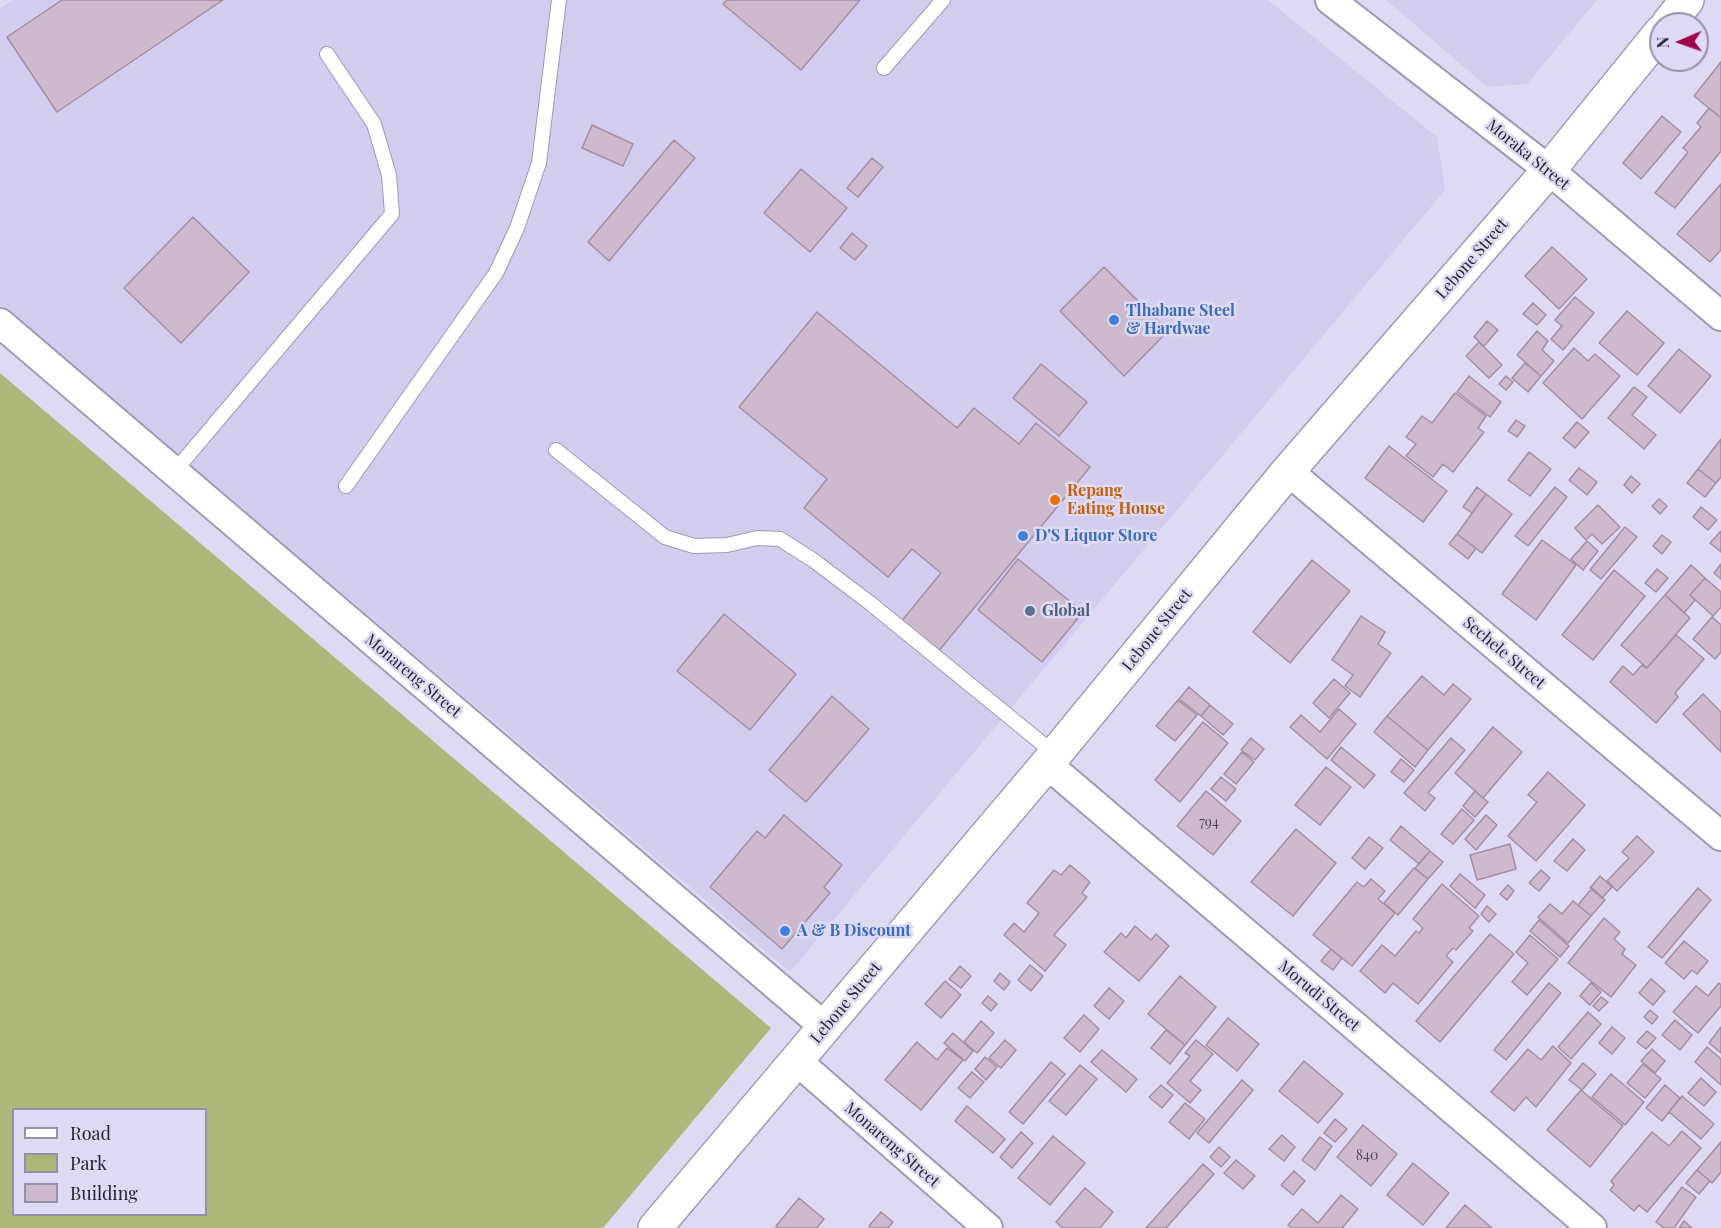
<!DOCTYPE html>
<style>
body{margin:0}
#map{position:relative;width:1721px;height:1228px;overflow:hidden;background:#dedaf4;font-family:"Playfair Display",serif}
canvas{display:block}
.legend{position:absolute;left:12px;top:1108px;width:195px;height:108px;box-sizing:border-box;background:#dedaf4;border:2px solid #9491a4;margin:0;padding:8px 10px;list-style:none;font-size:18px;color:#25232d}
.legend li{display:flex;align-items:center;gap:12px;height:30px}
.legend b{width:30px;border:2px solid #9491a4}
.north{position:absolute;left:1649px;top:12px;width:60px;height:60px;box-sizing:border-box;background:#dedaf4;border:2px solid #9491a4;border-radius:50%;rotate:268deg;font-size:16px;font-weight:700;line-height:24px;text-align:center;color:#25232d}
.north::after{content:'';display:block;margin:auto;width:21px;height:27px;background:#a00549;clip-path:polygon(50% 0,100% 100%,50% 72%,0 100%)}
</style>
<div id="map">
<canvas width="1721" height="1228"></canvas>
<ul class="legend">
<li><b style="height:8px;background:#fff"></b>Road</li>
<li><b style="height:16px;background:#abb879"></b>Park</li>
<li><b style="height:16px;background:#cdb9cc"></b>Building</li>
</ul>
<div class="north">N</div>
</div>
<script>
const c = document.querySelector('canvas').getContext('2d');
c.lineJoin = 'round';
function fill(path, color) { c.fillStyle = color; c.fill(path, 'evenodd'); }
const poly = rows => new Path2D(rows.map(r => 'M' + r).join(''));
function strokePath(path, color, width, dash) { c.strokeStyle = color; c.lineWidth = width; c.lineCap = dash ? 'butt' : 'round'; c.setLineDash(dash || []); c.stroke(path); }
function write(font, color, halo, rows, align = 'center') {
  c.font = font + ' "Playfair Display",serif'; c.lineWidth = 5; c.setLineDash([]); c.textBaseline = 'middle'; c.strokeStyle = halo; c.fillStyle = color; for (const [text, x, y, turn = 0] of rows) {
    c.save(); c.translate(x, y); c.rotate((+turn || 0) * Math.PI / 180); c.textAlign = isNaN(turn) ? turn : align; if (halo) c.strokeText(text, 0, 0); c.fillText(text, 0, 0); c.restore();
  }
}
fill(poly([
 [13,0,1268,0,1437,137,1445,190,790,972,0,304,0,8],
 [1386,0,1597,0,1527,84,1487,87]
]), '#d2cdee');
fill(poly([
 [0,373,771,1028,603,1228,0,1228],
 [14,1110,206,1110,206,1214,14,1214]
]), '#abb879');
const building = poly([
 [62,0,223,0,57,112,7,37,62,0],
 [727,0,860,0,801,70,723,4,727,0],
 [1721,62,1721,118,1694,96,1721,62],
 [1709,108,1721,118,1721,151,1675,208,1655,193,1688,152,1683,148,1701,127,1697,123,1709,108],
 [1662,116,1681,132,1641,179,1623,163,1662,116],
 [592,125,633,144,623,166,582,148,592,125],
 [674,140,695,158,609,261,588,242,674,140],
 [872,158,883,167,858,197,847,188,872,158],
 [801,169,847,208,810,252,764,213,801,169],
 [1721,184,1721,250,1710,262,1677,234,1721,184],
 [193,217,249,272,181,343,124,288,193,217],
 [852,233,867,246,855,260,840,248,852,233],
 [1552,247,1587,279,1559,309,1525,276,1552,247],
 [1104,267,1168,331,1124,376,1060,311,1104,267],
 [1575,297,1594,313,1563,350,1551,339,1562,326,1555,320,1575,297],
 [1533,303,1546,315,1537,325,1523,314,1533,303],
 [1627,311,1664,343,1637,375,1599,343,1627,311],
 [817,312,957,428,974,408,1019,444,1036,423,1090,467,937,653,900,623,941,573,912,549,888,577,804,508,827,479,739,407,817,312],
 [1487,321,1498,330,1484,346,1474,337,1487,321],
 [1537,331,1548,341,1542,350,1554,361,1541,376,1517,355,1537,331],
 [1479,342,1502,365,1489,378,1466,356,1479,342],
 [1574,348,1588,361,1595,354,1620,376,1582,419,1543,383,1574,348],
 [1679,349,1711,376,1680,413,1648,386,1679,349],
 [1525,363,1541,376,1528,392,1512,378,1525,363],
 [1041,364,1087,402,1059,436,1013,398,1041,364],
 [1469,376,1501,402,1490,417,1457,392,1469,376],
 [1506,376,1513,382,1506,390,1499,384,1506,376],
 [1634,387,1647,397,1632,415,1656,435,1644,449,1608,418,1634,387],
 [1455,393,1486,416,1478,428,1484,432,1453,472,1443,464,1433,477,1406,456,1416,444,1406,437,1422,416,1432,423,1455,393],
 [1516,420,1525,426,1517,437,1508,431,1516,420],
 [1577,422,1589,432,1575,448,1563,438,1577,422],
 [1721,439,1721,477,1716,483,1698,469,1721,439],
 [1389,446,1447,491,1423,522,1365,478,1389,446],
 [1529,452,1551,469,1530,496,1508,480,1529,452],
 [1579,468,1597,482,1587,495,1569,480,1579,468],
 [1698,469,1716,483,1705,497,1687,483,1698,469],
 [1631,476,1640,484,1632,493,1624,485,1631,476],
 [1477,487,1486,494,1472,513,1463,507,1477,487],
 [1555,487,1567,497,1528,546,1515,536,1555,487],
 [1486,494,1512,514,1482,553,1457,534,1486,494],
 [1659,499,1667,506,1660,514,1652,506,1659,499],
 [1598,505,1620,527,1602,544,1592,534,1586,540,1575,528,1598,505],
 [1701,507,1717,520,1708,530,1693,517,1701,507],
 [1625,527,1637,537,1601,579,1590,570,1625,527],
 [1721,531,1721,552,1710,543,1721,531],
 [1457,534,1476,548,1468,559,1449,544,1457,534],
 [1662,535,1671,542,1662,554,1653,546,1662,535],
 [1542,540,1576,565,1536,620,1502,594,1542,540],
 [1587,541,1598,551,1583,570,1571,559,1587,541],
 [1018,559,1083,612,1042,662,978,610,1018,559],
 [1312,560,1350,591,1290,663,1253,632,1312,560],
 [1721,564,1721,579,1714,573,1721,564],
 [1691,565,1705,578,1690,595,1695,600,1684,613,1665,595,1691,565],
 [1657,569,1668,578,1656,592,1645,583,1657,569],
 [1614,570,1645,596,1593,660,1562,635,1614,570],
 [1705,578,1721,592,1721,607,1713,616,1690,595,1705,578],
 [1665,595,1690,618,1647,668,1621,645,1665,595],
 [724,614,796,674,750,730,677,671,724,614],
 [1361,616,1385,632,1378,644,1391,653,1360,697,1345,686,1353,675,1332,660,1361,616],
 [1712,617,1721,625,1721,652,1715,659,1693,639,1712,617],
 [1676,635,1704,659,1675,693,1678,697,1656,723,1610,682,1623,666,1633,675,1642,665,1647,668,1676,635],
 [1422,676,1444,695,1453,684,1471,699,1428,750,1387,716,1422,676],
 [1334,679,1350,693,1329,718,1313,703,1334,679],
 [1189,687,1210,705,1201,716,1179,699,1189,687],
 [1703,694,1721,712,1721,752,1683,714,1703,694],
 [832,696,869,729,806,802,769,770,832,696],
 [1178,700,1197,715,1175,741,1156,726,1178,700],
 [1210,705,1233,724,1223,735,1201,716,1210,705],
 [1339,709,1356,724,1327,759,1290,727,1301,715,1320,732,1339,709],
 [1387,716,1428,750,1415,767,1374,732,1387,716],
 [1203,722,1228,743,1180,802,1155,780,1203,722],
 [1493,727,1522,752,1483,798,1455,773,1493,727],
 [1251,738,1264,749,1255,760,1241,750,1251,738],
 [1451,738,1465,750,1428,793,1435,798,1425,811,1404,793,1451,738],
 [1341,747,1375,775,1364,788,1331,760,1341,747],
 [1242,752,1254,762,1236,784,1224,774,1242,752],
 [1401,759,1414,770,1404,782,1391,772,1401,759],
 [1326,767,1351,787,1320,825,1295,805,1326,767],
 [1548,772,1585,805,1536,861,1508,836,1537,802,1528,795,1548,772],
 [1221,777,1236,789,1226,801,1211,789,1221,777],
 [1206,791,1241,821,1213,855,1177,826,1206,791],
 [1475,791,1488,802,1475,817,1463,806,1475,791],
 [1462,809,1474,820,1453,844,1441,834,1462,809],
 [784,815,842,865,824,887,830,893,782,949,710,887,757,831,765,838,784,815],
 [1486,815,1497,825,1476,850,1465,839,1486,815],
 [1401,826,1430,851,1419,864,1390,840,1401,826],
 [1296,829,1336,863,1293,916,1251,882,1296,829],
 [1637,836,1654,852,1617,891,1607,881,1629,858,1622,852,1637,836],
 [1369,837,1383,848,1365,869,1352,858,1369,837],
 [1573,839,1585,850,1567,871,1554,861,1573,839],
 [1510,844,1516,869,1477,880,1470,855,1510,844],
 [1430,851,1443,862,1428,879,1415,868,1430,851],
 [1070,865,1090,882,1082,893,1087,897,1054,935,1066,945,1045,971,1004,935,1014,923,1024,932,1039,913,1027,903,1054,870,1061,875,1070,865],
 [1414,868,1428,879,1398,915,1384,903,1414,868],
 [1541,870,1550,878,1539,891,1529,883,1541,870],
 [1460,874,1485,895,1475,908,1450,886,1460,874],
 [1600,876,1612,887,1602,898,1590,888,1600,876],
 [1371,879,1385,891,1378,899,1395,913,1352,966,1313,935,1357,882,1364,887,1371,879],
 [1442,884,1479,916,1469,928,1473,931,1456,950,1453,948,1446,956,1453,962,1418,1004,1393,983,1385,993,1360,971,1382,945,1395,956,1416,931,1419,933,1423,928,1413,919,1442,884],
 [1508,885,1514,891,1507,900,1500,894,1508,885],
 [1592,888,1605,900,1591,916,1578,905,1592,888],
 [1698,888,1711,900,1662,958,1648,947,1698,888],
 [1573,901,1591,916,1568,943,1538,917,1550,904,1562,914,1573,901],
 [1487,906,1496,914,1489,922,1481,914,1487,906],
 [1604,918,1620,932,1614,939,1625,949,1622,954,1636,965,1611,997,1568,963,1604,918],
 [1539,920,1569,946,1560,957,1530,931,1539,920],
 [1135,926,1151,940,1156,934,1169,946,1139,981,1104,952,1121,933,1126,938,1135,926],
 [1490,934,1514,954,1440,1042,1416,1021,1490,934],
 [1530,935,1558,959,1527,995,1512,982,1528,963,1516,952,1530,935],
 [1684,941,1708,961,1697,974,1692,970,1684,979,1665,963,1684,941],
 [1331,949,1342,958,1333,970,1321,961,1331,949],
 [1030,965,1043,976,1031,991,1018,980,1030,965],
 [960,966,971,976,961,988,949,979,960,966],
 [1000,973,1010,982,1004,990,994,981,1000,973],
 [1180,976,1216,1007,1185,1045,1148,1014,1180,976],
 [1651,979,1665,991,1653,1005,1639,993,1651,979],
 [945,981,961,995,941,1018,925,1004,945,981],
 [1549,983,1561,993,1506,1060,1494,1050,1549,983],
 [1591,983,1601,992,1590,1005,1580,996,1591,983],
 [1719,983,1721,985,1721,1006,1698,1033,1673,1012,1696,986,1708,996,1719,983],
 [1109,988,1124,1001,1109,1019,1094,1006,1109,988],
 [988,996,997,1004,991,1011,982,1003,988,996],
 [1601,997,1608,1002,1599,1011,1593,1006,1601,997],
 [1650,1010,1658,1017,1652,1024,1644,1017,1650,1010],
 [1588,1012,1601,1024,1571,1059,1558,1047,1588,1012],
 [1084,1015,1099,1029,1080,1052,1064,1038,1084,1015],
 [1228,1018,1259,1044,1237,1071,1206,1045,1228,1018],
 [1675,1020,1692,1035,1680,1050,1662,1035,1675,1020],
 [981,1021,994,1033,977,1053,964,1042,981,1021],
 [1612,1027,1625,1038,1612,1054,1599,1043,1612,1027],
 [1721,1027,1721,1053,1709,1043,1721,1027],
 [1166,1030,1185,1045,1170,1064,1151,1048,1166,1030],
 [1647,1031,1656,1038,1646,1049,1637,1042,1647,1031],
 [953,1033,973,1051,965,1061,944,1043,953,1033],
 [1005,1040,1016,1050,1001,1068,989,1058,1005,1040],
 [1196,1040,1213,1054,1190,1081,1201,1090,1190,1103,1167,1083,1190,1056,1185,1053,1196,1040],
 [917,1042,937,1060,947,1048,963,1060,921,1110,885,1080,917,1042],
 [1553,1046,1571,1063,1536,1107,1526,1097,1514,1111,1491,1092,1528,1049,1541,1060,1553,1046],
 [1707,1047,1721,1059,1721,1085,1695,1062,1707,1047],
 [1652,1049,1665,1061,1655,1073,1641,1061,1652,1049],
 [1102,1050,1137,1079,1126,1092,1091,1062,1102,1050],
 [985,1057,997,1067,986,1080,975,1069,985,1057],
 [1304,1061,1343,1094,1318,1123,1279,1091,1304,1061],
 [1051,1062,1065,1074,1023,1124,1009,1112,1051,1062],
 [1583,1063,1596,1074,1582,1090,1569,1080,1583,1063],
 [1643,1064,1661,1079,1645,1098,1627,1083,1643,1064],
 [1080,1065,1097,1079,1066,1115,1049,1101,1080,1065],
 [972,1072,984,1082,970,1098,958,1088,972,1072],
 [1611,1074,1644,1102,1625,1125,1592,1097,1611,1074],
 [1701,1078,1716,1092,1704,1106,1688,1093,1701,1078],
 [1242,1080,1253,1090,1209,1143,1197,1133,1242,1080],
 [1161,1085,1173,1095,1162,1108,1149,1097,1161,1085],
 [1665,1085,1680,1098,1662,1121,1646,1108,1665,1085],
 [1581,1090,1623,1126,1590,1167,1547,1130,1581,1090],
 [1682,1096,1714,1124,1701,1139,1669,1112,1682,1096],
 [1185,1103,1205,1119,1189,1139,1169,1122,1185,1103],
 [967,1106,1005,1139,993,1153,955,1121,967,1106],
 [1335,1119,1347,1129,1335,1142,1324,1133,1335,1119],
 [1363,1125,1397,1154,1371,1186,1337,1157,1363,1125],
 [1682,1131,1701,1148,1647,1212,1639,1205,1634,1211,1610,1190,1614,1185,1611,1181,1652,1132,1669,1146,1682,1131],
 [1021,1132,1033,1143,1012,1168,1000,1157,1021,1132],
 [1282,1135,1295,1147,1284,1161,1269,1149,1282,1135],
 [1053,1136,1085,1163,1050,1205,1018,1178,1053,1136],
 [1320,1137,1332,1146,1315,1170,1302,1160,1320,1137],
 [1721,1142,1721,1172,1712,1183,1697,1170,1721,1142],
 [1219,1147,1230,1157,1221,1167,1210,1157,1219,1147],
 [1236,1160,1255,1176,1243,1189,1224,1173,1236,1160],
 [1413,1163,1449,1193,1423,1225,1387,1195,1413,1163],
 [1203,1164,1214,1174,1166,1228,1146,1228,1203,1164],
 [1697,1170,1710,1181,1699,1194,1686,1183,1697,1170],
 [1294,1171,1305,1181,1293,1195,1281,1185,1294,1171],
 [1682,1187,1696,1197,1674,1228,1664,1228,1656,1222,1682,1187],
 [1085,1188,1113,1212,1100,1228,1063,1228,1056,1222,1085,1188],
 [1341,1195,1358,1209,1342,1228,1292,1228,1288,1225,1302,1209,1318,1223,1341,1195],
 [799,1198,824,1219,817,1228,778,1228,776,1226,799,1198],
 [1465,1205,1492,1228,1446,1228,1465,1205],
 [881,1212,893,1222,888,1228,872,1228,869,1226,881,1212],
 [1684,1221,1692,1228,1679,1228,1684,1221]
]);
fill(building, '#cdb9cc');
strokePath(building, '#a38fa2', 1.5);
const lane = poly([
 [884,68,943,0],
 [556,450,665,537,694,546,727,545,757,538,780,539,813,560,870,603,1055,754],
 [174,472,392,214,389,175,374,124,327,54],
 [346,486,496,273,517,228,539,163,559,0]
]);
const street = poly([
 [1330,0,1549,170,1721,316],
 [0,323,826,1028],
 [1288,471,1721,836],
 [1047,764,1592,1228],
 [797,1061,988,1228]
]);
const secondary = poly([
 [1668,24,1687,0],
 [655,1228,1047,764,1288,471,1549,170,1661,32]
]);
strokePath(lane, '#9e9ab2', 16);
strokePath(street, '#9e9ab2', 32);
strokePath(secondary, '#9e9ab2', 36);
strokePath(lane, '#fff', 14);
strokePath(street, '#fff', 28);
strokePath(secondary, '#fff', 33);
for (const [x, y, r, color] of [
 [1114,320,6,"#3f7fe0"],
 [1055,500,6,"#e8710a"],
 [1023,536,6,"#3f7fe0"],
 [1030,611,6,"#5c6f8a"],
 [785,931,6,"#3f7fe0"]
]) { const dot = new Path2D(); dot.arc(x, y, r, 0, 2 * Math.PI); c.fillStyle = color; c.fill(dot); strokePath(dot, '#dedaf4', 2); }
write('14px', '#4f4855', null, [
 ["794",1209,823],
 ["840",1367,1156]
]);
write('16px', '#25232d', '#dedaf4', [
 ["Moraka Street",1528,155,39],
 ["Lebone Street",1472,259,-49],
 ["Lebone Street",1157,630,-51],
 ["Sechele Street",1504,653,40],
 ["Monareng Street",413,676,40],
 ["Morudi Street",1319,996,40],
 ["Lebone Street",846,1003,-50],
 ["Monareng Street",892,1145,41]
]);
write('bold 16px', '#366cbe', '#dedaf4', [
 ["Tlhabane Steel",1126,311],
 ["& Hardwae",1126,329],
 ["D'S Liquor Store",1035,536],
 ["A & B Discount",797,931]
], 'left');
write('bold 16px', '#c56008', '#dedaf4', [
 ["Repang",1067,491],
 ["Eating House",1067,509]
], 'left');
write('bold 16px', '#4e5e75', '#dedaf4', [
 ["Global",1042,611]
], 'left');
</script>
